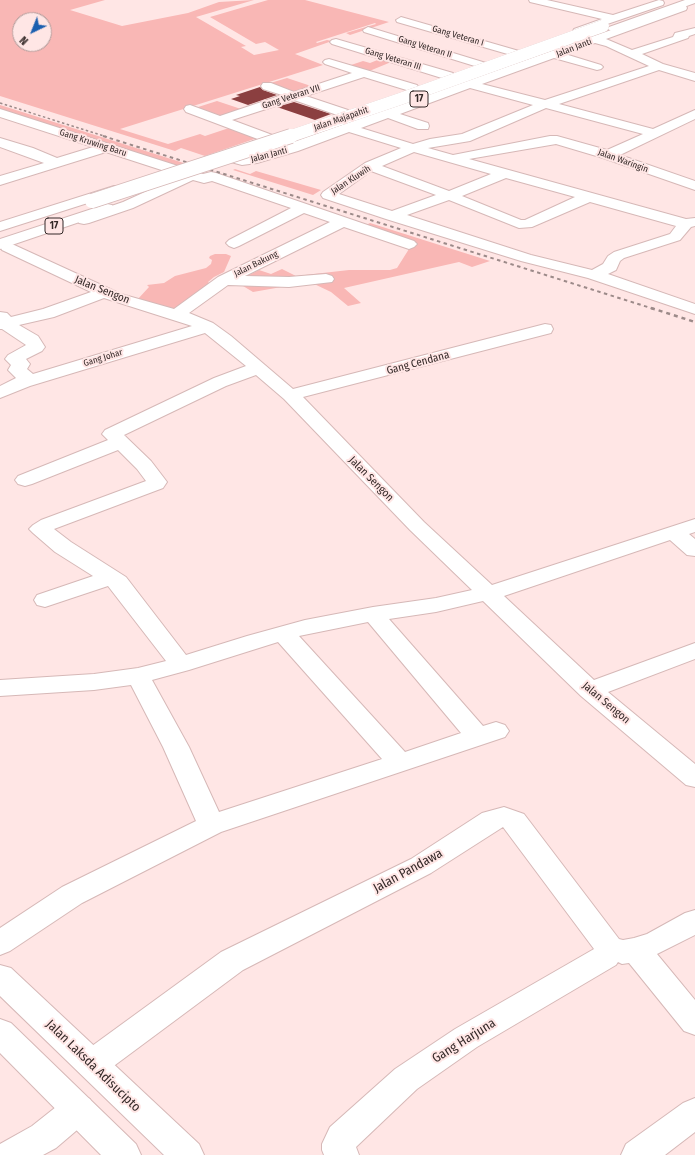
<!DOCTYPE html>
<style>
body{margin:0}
#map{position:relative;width:695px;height:1155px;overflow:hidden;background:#ffe6e5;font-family:"Fira Sans Condensed",sans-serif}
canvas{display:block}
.north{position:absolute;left:12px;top:12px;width:40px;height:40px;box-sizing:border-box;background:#ffe6e5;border:1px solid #ae9a99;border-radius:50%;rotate:223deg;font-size:11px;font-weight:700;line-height:16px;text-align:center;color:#342928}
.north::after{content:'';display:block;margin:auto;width:14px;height:18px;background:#1c5faf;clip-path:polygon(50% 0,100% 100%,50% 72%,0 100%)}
</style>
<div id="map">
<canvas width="695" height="1155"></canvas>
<div class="north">N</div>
</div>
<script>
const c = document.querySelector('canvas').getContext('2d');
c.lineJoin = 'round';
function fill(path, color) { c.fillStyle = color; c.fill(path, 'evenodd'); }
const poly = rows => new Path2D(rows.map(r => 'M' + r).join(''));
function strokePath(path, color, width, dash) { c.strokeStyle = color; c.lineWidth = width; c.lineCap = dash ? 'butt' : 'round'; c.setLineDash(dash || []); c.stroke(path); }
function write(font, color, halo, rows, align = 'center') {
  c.font = font + ' "Fira Sans Condensed",sans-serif'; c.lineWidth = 4; c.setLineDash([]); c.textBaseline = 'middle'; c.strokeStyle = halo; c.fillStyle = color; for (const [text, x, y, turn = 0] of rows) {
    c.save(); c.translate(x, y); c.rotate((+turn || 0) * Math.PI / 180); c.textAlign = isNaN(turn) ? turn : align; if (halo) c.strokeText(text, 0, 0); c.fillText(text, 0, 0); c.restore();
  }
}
fill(poly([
 [0,0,105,0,70,10,122,26,188,13,219,2,254,0,196,17,246,46,241,47,254,55,279,50,265,42,256,44,210,17,268,0,305,0,389,22,350,35,346,33,376,24,375,23,316,42,317,43,327,40,332,41,295,54,323,65,120,129,168,144,200,134,205,136,232,127,260,137,205,156,181,148,175,151,0,96],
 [20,20,44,20,44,44,20,44],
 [385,57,396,60,367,72,348,66,363,61,370,63],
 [287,78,314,87,294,93,267,84],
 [217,101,244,110,221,118,195,108],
 [0,105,190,165,182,168,0,110],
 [235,169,250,174,256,171,321,190,313,195,233,170],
 [370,223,490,261,472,267,459,262,344,288,361,303,348,306,331,292,310,282,253,292,243,286,235,285,240,273,247,276,259,270,271,274,282,269,296,276,349,270,390,270,397,268,414,241,366,225],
 [215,254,226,254,231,256,224,272,214,277,208,282,211,285,175,312,137,300,149,287,147,285,164,283,175,276,206,268,211,264,212,260,209,258,210,256]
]), '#f9b7b5');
fill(poly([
 [260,87,263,90,277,95,248,105,231,99,240,96,236,95],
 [294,102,331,114,315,120,277,107]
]), '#8b3f40');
const minor = poly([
 [529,0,547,0,613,15,659,0,663,1,664,3,663,5,578,34,573,31,574,29,602,19,530,2,529,0],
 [682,5,686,6,687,8,686,10,606,39,632,50,673,37,675,33,695,28,695,34,689,36,688,38,642,54,663,64,695,73,695,81,659,70,559,104,653,129,695,110,695,119,620,155,695,181,695,190,603,158,556,144,469,159,686,219,695,218,695,226,691,227,680,240,624,258,620,261,616,270,608,274,695,304,695,314,588,278,521,261,386,219,323,198,321,195,323,192,365,163,401,148,349,132,298,151,257,163,242,165,231,162,229,159,234,152,253,141,258,140,263,142,263,141,186,112,184,109,186,106,190,105,220,116,282,95,263,89,261,86,263,83,271,83,294,92,352,73,325,64,323,62,325,60,329,59,417,85,419,88,417,91,413,92,364,77,306,96,348,110,350,113,348,116,340,116,294,100,232,120,275,136,279,146,277,148,682,5],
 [595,43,606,46,649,66,545,100,482,84,554,58,597,70,601,69,603,67,601,65,565,54,595,43],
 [470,88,533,105,462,134,430,139,413,144,361,128,388,118,418,129,428,129,429,126,428,123,400,114,470,88],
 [546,108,643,134,607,150,557,136,550,136,453,155,428,148,470,141,546,108],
 [264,144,267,149,272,150,246,157,264,144],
 [414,152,491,174,449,191,382,166,414,152],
 [371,171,436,195,392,211,339,194,371,171],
 [506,178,575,197,525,220,521,220,462,196,506,178],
 [449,200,519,228,532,227,590,202,676,226,670,234,614,252,608,256,603,264,592,270,531,255,407,215,449,200],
 [401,17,519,51,521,53,519,55,511,55,397,22,396,20,401,17],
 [368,27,486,63,488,65,486,67,478,67,364,32,363,30,368,27],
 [336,39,453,73,455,76,453,79,449,80,445,79,332,44,330,42,332,40,336,39],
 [0,109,203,174,211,172,216,173,414,241,417,244,414,247,409,249,344,227,245,276,289,277,326,274,332,276,334,279,332,282,289,287,228,285,189,313,213,323,231,336,293,389,545,324,551,325,553,329,551,333,303,397,424,522,492,585,695,519,695,532,689,534,695,539,695,556,687,555,670,540,504,596,594,680,695,643,695,659,608,692,695,764,695,787,686,785,581,696,483,601,436,612,389,619,483,726,496,722,505,725,509,731,505,737,221,832,82,903,10,951,0,955,0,928,62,887,196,821,163,747,131,685,94,690,0,696,0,680,94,674,138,668,166,661,108,586,45,607,37,605,34,600,37,595,93,576,55,552,33,533,29,529,33,525,41,520,146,481,137,469,118,450,32,484,25,486,18,484,15,480,18,476,108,440,102,434,105,430,214,378,246,366,205,333,30,386,0,398,0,386,16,378,8,370,11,365,5,359,8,355,26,345,2,329,0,329,0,312,7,313,11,317,43,309,91,292,2,250,0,246,2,244,7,242,12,244,121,294,174,309,218,277,330,222,304,213,239,246,234,248,229,246,226,243,229,240,291,208,212,181,204,183,193,180,133,208,89,223,84,224,79,223,77,220,79,217,123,202,180,176,106,152,0,185,0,176,44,163,0,147,0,138,33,148,57,158,93,147,0,117,0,109],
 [104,298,192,326,33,374,27,369,30,364,26,359,42,351,45,347,38,336,19,325,54,317,104,298],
 [256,375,284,399,410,530,472,590,436,598,373,607,305,620,247,636,186,655,126,577,71,542,54,529,163,488,167,482,164,478,151,461,124,435,226,386,256,375],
 [368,622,461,733,405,752,299,636,368,622],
 [278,642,382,759,219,812,189,747,152,680,189,670,278,642],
 [114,186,119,187,121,190,119,193,0,231,0,222,114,186],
 [504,807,524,814,619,939,623,940,634,938,647,934,685,913,695,910,695,935,657,954,695,1000,695,1035,684,1031,629,963,622,964,618,962,616,965,477,1047,417,1089,356,1147,359,1155,324,1155,322,1150,322,1144,330,1127,395,1069,455,1029,594,949,503,827,431,873,243,970,103,1074,92,1078,81,1074,76,1064,81,1054,221,952,411,859,482,813,504,807],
 [78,1094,90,1099,94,1109,90,1119,56,1148,43,1155,0,1155,0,1144,32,1126,66,1099,78,1094],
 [695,1098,695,1132,665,1155,621,1155,626,1144,683,1103,695,1098]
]);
const major = poly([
 [0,965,11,968,199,1144,204,1155,164,1155,0,996,0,965],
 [0,1019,11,1023,136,1144,141,1155,101,1155,0,1053,0,1019]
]);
const highway = poly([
 [685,0,695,0,695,3,617,31,613,32,608,29,609,27,685,0],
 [107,204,112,205,114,208,112,211,0,249,0,239,107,204]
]);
strokePath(minor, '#d6b8b7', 2);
strokePath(major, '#d6b8b7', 2);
strokePath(highway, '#d6b8b7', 2);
fill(minor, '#fff');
fill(major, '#fff');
fill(highway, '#fff');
strokePath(poly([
 [0,103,107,137]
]), '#9c8a89', 1.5, [2.5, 2.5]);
strokePath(poly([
 [103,136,654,309]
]), '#9c8a89', 2, [3.5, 3.5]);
strokePath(poly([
 [651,308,695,322]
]), '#9c8a89', 2.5, [4, 4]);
const highwayBridgeFar1 = poly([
 [288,137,400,99,603,26]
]);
const highwayBridge = poly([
 [92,201,291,136]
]);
strokePath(highwayBridgeFar1, '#d6b8b7', 12, []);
strokePath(highwayBridge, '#d6b8b7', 16, []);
strokePath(highwayBridgeFar1, '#fff', 12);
strokePath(highwayBridge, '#fff', 14);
write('9px', '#342928', '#ffe6e5', [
 ["Gang Veteran I",458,36,16],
 ["Gang Veteran II",425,47,17],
 ["Jalan Janti",574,48,-21],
 ["Gang Veteran III",393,59,17],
 ["Gang Veteran VII",291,97,-18],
 ["Jalan Majapahit",341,119,-19],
 ["Gang Kruwing Baru",93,143,18],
 ["Jalan Janti",269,155,-15],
 ["Jalan Waringin",623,161,20],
 ["Jalan Kluwih",351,180,-33],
 ["Jalan Bakung",256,264,-26],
 ["Gang Johar",103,358,-17]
]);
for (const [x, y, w] of [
 [419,99,18],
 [54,226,18]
]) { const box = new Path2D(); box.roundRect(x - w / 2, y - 8, w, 16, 3); c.fillStyle = '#ffe6e5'; c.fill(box); strokePath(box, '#342928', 1); }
write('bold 10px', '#342928', null, [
 ["17",419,99],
 ["17",54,226]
]);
write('11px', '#342928', '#ffe6e5', [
 ["Jalan Sengon",102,290,22],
 ["Gang Cendana",418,363,-15],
 ["Jalan Sengon",371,479,45],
 ["Jalan Sengon",606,703,40]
]);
write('13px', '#342928', '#ffe6e5', [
 ["Jalan Pandawa",408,871,-29],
 ["Gang Harjuna",464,1041,-32],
 ["Jalan Laksda Adisucipto",93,1066,44]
]);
</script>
